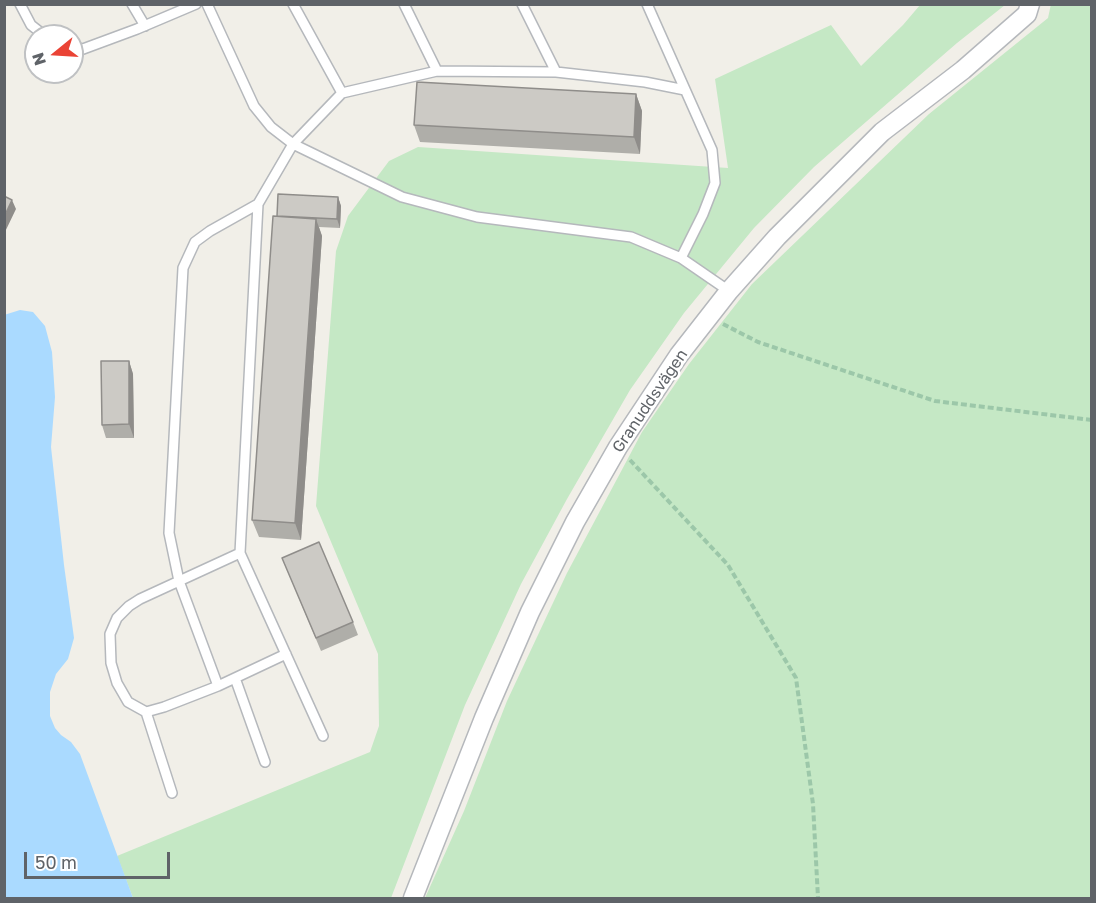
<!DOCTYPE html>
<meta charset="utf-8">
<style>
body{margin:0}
#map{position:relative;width:1096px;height:903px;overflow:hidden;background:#f1efe8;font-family:"Golos Text",sans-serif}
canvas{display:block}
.frame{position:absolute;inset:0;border:6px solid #5f6368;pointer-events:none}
.north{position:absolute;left:24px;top:24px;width:60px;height:60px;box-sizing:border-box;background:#fff;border:2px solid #bfc1c3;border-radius:50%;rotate:252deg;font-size:16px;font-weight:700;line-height:24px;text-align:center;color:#5f6368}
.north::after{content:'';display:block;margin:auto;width:21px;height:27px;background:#ea4335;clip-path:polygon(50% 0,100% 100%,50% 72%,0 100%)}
.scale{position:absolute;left:24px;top:852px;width:146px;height:27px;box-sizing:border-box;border:3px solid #5f6368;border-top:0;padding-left:8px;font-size:18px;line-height:21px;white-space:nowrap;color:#5f6368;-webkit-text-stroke:4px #fff;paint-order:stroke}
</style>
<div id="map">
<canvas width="1096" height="903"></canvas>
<div class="frame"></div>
<div class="north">N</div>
<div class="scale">50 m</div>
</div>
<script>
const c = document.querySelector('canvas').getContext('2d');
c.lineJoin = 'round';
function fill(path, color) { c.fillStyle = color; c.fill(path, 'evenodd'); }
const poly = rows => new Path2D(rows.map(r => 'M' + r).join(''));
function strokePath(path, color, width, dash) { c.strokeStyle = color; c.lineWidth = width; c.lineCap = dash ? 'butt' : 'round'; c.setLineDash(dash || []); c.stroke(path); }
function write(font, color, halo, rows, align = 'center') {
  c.font = font + ' "Golos Text",sans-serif'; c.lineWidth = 5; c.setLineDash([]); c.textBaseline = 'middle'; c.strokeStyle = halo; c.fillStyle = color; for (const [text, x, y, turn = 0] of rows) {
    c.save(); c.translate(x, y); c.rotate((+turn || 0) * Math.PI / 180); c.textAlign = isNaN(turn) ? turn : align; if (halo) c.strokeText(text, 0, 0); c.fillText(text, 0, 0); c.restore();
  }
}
fill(poly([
 [1051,4,1092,5,1091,898,425,898,464,811,507,701,567,573,642,432,689,364,752,284,929,114,1048,18],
 [920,5,1005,5,957,43,814,167,754,228,684,313,630,390,567,499,521,584,465,705,391,898,133,898,117,856,370,752,379,726,378,654,316,506,336,251,348,216,389,161,418,147,728,168,715,79,831,25,861,66,903,25]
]), '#c5e8c5');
fill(poly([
 [20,310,33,312,45,326,52,352,55,397,51,447,64,565,74,638,68,659,56,674,50,692,50,716,55,728,61,735,71,742,80,754,133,898,5,898,4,315]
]), '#aadaff');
const service = poly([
 [20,4,31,25,45,36],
 [132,4,145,26],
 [207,4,254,106,271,127,293,144,402,197,477,217,631,237,681,258,729,291],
 [293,4,342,93],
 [404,4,437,71],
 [522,4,556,72],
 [647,4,712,150,715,183,703,214,681,258],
 [72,47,83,49,137,29,196,4],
 [240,553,140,599,129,606,117,618,110,634,111,663,117,683,128,702,146,712,164,707,218,686,286,654],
 [235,678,265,762],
 [218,686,179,581,169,533,183,268,195,242,210,231,258,204],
 [146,712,172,793],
 [323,736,240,553,258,204,293,144,342,93,437,71,556,72,645,82,685,90]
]);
const minor = poly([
 [413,898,484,718,530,612,575,522,618,447,679,355,729,291,777,237,882,132,963,70,1027,14,1030,4]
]);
strokePath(service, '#b5b8bc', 12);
strokePath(minor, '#b5b8bc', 21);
strokePath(poly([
 [723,324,758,342,935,401,1092,420],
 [630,460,728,565,796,678,813,804,818,898]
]), '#9cc7a9', 4, [6, 3]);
strokePath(service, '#fff', 9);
strokePath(minor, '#fff', 18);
fill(poly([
 [636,94,642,111,640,154,420,142,414,125],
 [338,197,341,206,340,228,319,227,322,236,301,540,259,537,252,520,277,216],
 [129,361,133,374,134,438,106,438,102,425],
 [282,558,353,622,358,635,321,651]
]), '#afaea9');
fill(poly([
 [636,94,642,111,640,154,634,137],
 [338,197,341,206,340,228,337,219],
 [12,200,16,209,4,234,4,217],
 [316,219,322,236,301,540,295,523],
 [129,361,133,374,134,438,129,424]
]), '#8f8d8a');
const building = poly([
 [417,82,636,94,634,137,414,125,417,82],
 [278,194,338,197,337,219,277,216,278,194],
 [4,196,12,200,4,217,4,196],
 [273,216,316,219,295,523,252,520,273,216],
 [101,361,129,361,129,424,102,425,101,361],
 [319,542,353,622,316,638,282,558,319,542]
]);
fill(building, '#cccac5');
strokePath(building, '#8f8d8a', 1.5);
write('16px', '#5f6368', '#fff', [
 ["Granuddsvägen",650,401,-56]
]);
</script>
